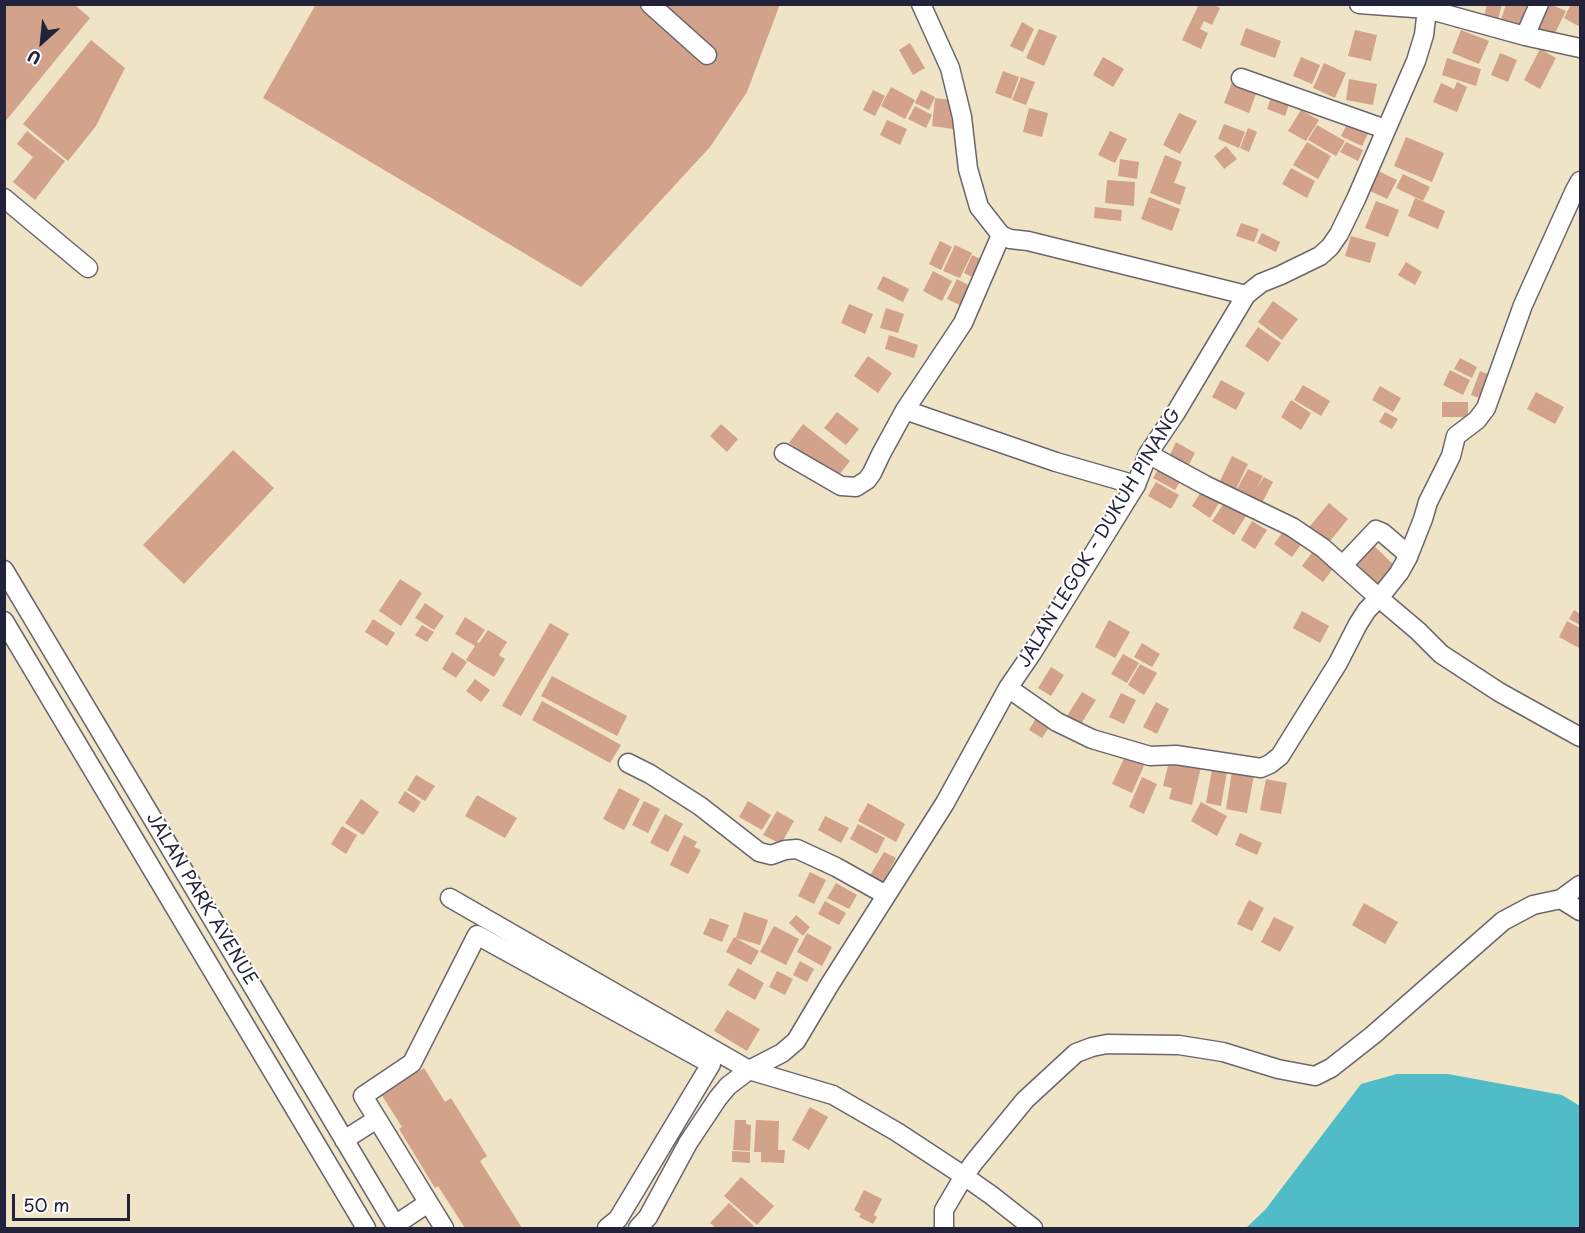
<!DOCTYPE html>
<style>
body{margin:0}
#map{position:relative;width:1585px;height:1233px;overflow:hidden;background:#f0e4c7;font-family:"Playpen Sans",sans-serif}
canvas{display:block}
.frame{position:absolute;inset:0;border:6px solid #22223b;pointer-events:none}
.north{position:absolute;left:12px;top:12px;width:60px;height:60px;-webkit-text-stroke:4px #fff;paint-order:stroke;rotate:207deg;font-size:16px;font-weight:700;line-height:24px;text-align:center;color:#22223b}
.north::after{content:'';display:block;margin:auto;width:21px;height:27px;background:#22223b;clip-path:polygon(50% 0,100% 100%,50% 72%,0 100%)}
.scale{position:absolute;left:12px;top:1194px;width:118px;height:27px;box-sizing:border-box;border:3px solid #22223b;border-top:0;padding-left:8px;font-size:18px;line-height:21px;white-space:nowrap;color:#22223b;-webkit-text-stroke:4px #fff;paint-order:stroke}
</style>
<div id="map">
<canvas width="1585" height="1233"></canvas>
<div class="frame"></div>
<div class="north">U</div>
<div class="scale">50 m</div>
</div>
<script>
const c = document.querySelector('canvas').getContext('2d');
c.lineJoin = 'round';
function fill(path, color) { c.fillStyle = color; c.fill(path, 'evenodd'); }
const poly = rows => new Path2D(rows.map(r => 'M' + r).join(''));
function strokePath(path, color, width, dash) { c.strokeStyle = color; c.lineWidth = width; c.lineCap = dash ? 'butt' : 'round'; c.setLineDash(dash || []); c.stroke(path); }
function write(font, color, halo, rows, align = 'center') {
  c.font = font + ' "Playpen Sans",sans-serif'; c.lineWidth = 4.5; c.setLineDash([]); c.textBaseline = 'middle'; c.strokeStyle = halo; c.fillStyle = color; for (const [text, x, y, turn = 0] of rows) {
    c.save(); c.translate(x, y); c.rotate((+turn || 0) * Math.PI / 180); c.textAlign = isNaN(turn) ? turn : align; if (halo) c.strokeText(text, 0, 0); c.fillText(text, 0, 0); c.restore();
  }
}
fill(poly([
 [1397,1074,1448,1074,1562,1095,1580,1106,1580,1228,1246,1228,1265,1210,1361,1084]
]), '#4fbcc8');
fill(poly([
 [4,4,74,4,90,18,4,123],
 [316,4,780,4,747,92,710,147,581,287,263,98],
 [1199,4,1213,4,1220,8,1212,25,1204,21,1200,29,1208,33,1201,49,1182,40],
 [1487,4,1502,4,1497,24,1483,20],
 [1506,4,1526,6,1519,29,1500,23],
 [1571,4,1580,6,1580,27,1564,18],
 [1546,5,1552,5,1566,11,1552,39,1534,30],
 [1022,22,1034,29,1023,52,1010,46],
 [1246,28,1281,41,1275,58,1240,45],
 [1039,29,1057,36,1044,66,1026,58],
 [1355,30,1377,35,1371,61,1348,56],
 [1461,30,1489,41,1479,64,1452,53],
 [91,40,125,68,96,126,68,161,23,124],
 [910,43,925,68,913,75,899,50],
 [1540,49,1556,58,1540,89,1524,80],
 [1500,53,1517,60,1508,82,1491,75],
 [1103,57,1124,69,1113,87,1093,75],
 [1301,57,1320,65,1312,84,1293,76],
 [1447,58,1481,69,1476,86,1442,75],
 [1324,63,1346,73,1335,98,1313,88],
 [1003,71,1019,77,1011,99,995,93],
 [1021,77,1035,82,1026,105,1012,100],
 [1349,79,1377,84,1373,105,1346,100],
 [1232,82,1257,91,1249,113,1224,103],
 [1457,82,1467,87,1457,112,1433,102,1441,83,1454,89],
 [891,87,915,100,905,119,881,106],
 [873,90,885,96,875,116,863,110],
 [921,90,935,97,929,110,915,103],
 [1272,95,1290,101,1285,116,1267,109],
 [935,98,957,101,953,129,932,126],
 [915,106,932,115,926,128,908,119],
 [1029,108,1048,113,1042,137,1023,132],
 [1301,110,1319,120,1306,141,1288,131],
 [1179,113,1197,121,1180,154,1163,145],
 [887,120,907,129,900,145,880,135],
 [1348,122,1369,132,1362,146,1347,139,1347,137,1346,139,1341,136],
 [1224,124,1245,132,1239,148,1218,139],
 [1317,125,1345,141,1336,156,1308,140],
 [1248,128,1257,132,1249,152,1240,148],
 [27,131,65,161,35,200,13,182,33,157,17,144],
 [1110,131,1127,139,1115,163,1098,155],
 [1406,137,1444,153,1432,182,1394,166],
 [1307,142,1331,156,1318,179,1293,165],
 [1346,142,1363,150,1358,161,1340,152],
 [1226,146,1237,159,1224,169,1214,156],
 [1165,155,1182,162,1174,183,1186,187,1180,205,1150,193],
 [1120,159,1139,162,1137,179,1118,176],
 [1291,168,1315,181,1307,198,1282,184],
 [1372,168,1397,180,1387,199,1362,187],
 [1403,174,1430,187,1423,201,1396,188],
 [1107,180,1135,182,1134,206,1105,203],
 [1149,197,1180,209,1172,231,1141,219],
 [1415,198,1445,211,1438,229,1408,216],
 [1376,201,1399,210,1388,237,1365,228],
 [1095,207,1122,210,1121,221,1094,218],
 [1241,223,1259,229,1254,242,1236,236],
 [1262,233,1280,242,1276,252,1257,243],
 [1351,236,1376,243,1370,263,1345,256],
 [940,241,952,247,941,270,929,264],
 [955,245,972,253,960,278,943,271],
 [972,255,987,262,978,280,964,273],
 [1406,262,1422,272,1415,285,1398,275],
 [933,271,952,281,942,301,923,291],
 [883,276,909,289,903,302,877,289],
 [957,279,976,289,966,308,947,299],
 [1273,301,1298,319,1282,340,1258,322],
 [849,304,873,314,865,334,841,323],
 [886,308,904,314,898,333,880,328],
 [1258,327,1281,343,1268,362,1245,346],
 [889,335,918,345,914,358,885,349],
 [868,356,892,373,878,393,854,376],
 [1460,358,1477,367,1472,378,1454,369],
 [1450,370,1470,380,1463,395,1443,385],
 [1480,371,1496,377,1487,401,1471,395],
 [1221,380,1245,393,1236,410,1212,397],
 [1303,385,1330,401,1321,416,1294,400],
 [1380,386,1401,398,1393,412,1372,400],
 [1536,392,1564,407,1555,424,1527,409],
 [1291,400,1311,413,1301,430,1281,417],
 [1442,402,1468,402,1468,417,1442,417],
 [837,412,859,429,846,445,824,428],
 [1385,412,1398,419,1392,429,1379,422],
 [721,424,738,439,727,452,710,436],
 [803,424,850,461,836,479,789,443],
 [1176,442,1195,453,1186,470,1167,461],
 [233,450,274,488,184,584,143,545],
 [1232,456,1248,464,1234,493,1218,485],
 [1162,463,1184,475,1175,490,1153,478],
 [1248,469,1263,476,1257,488,1264,477,1273,482,1262,503,1237,489],
 [1156,482,1179,495,1171,509,1148,496],
 [1201,492,1219,503,1210,518,1192,506],
 [1224,503,1246,516,1234,535,1212,521],
 [1329,503,1348,519,1326,546,1306,531],
 [1252,521,1267,530,1255,549,1241,540],
 [1285,529,1303,542,1292,557,1274,544],
 [1370,542,1397,568,1378,588,1351,563],
 [1316,547,1337,563,1323,582,1302,566],
 [400,579,422,593,401,626,379,611],
 [425,603,444,616,434,630,415,618],
 [1574,610,1580,614,1580,625,1569,619],
 [1302,611,1329,626,1320,643,1293,628],
 [465,617,485,630,477,642,479,643,488,630,507,642,499,655,505,659,494,677,466,660,475,646,455,634],
 [373,619,395,633,387,646,365,632],
 [1109,620,1130,632,1115,658,1095,647],
 [1567,621,1580,628,1580,644,1579,648,1559,637],
 [550,623,569,634,521,716,502,706],
 [422,625,434,632,427,642,415,635],
 [1142,643,1160,654,1152,667,1134,657],
 [452,652,467,662,456,678,442,669],
 [1123,654,1139,663,1127,683,1111,674],
 [1140,664,1157,673,1144,695,1128,685],
 [1051,667,1064,675,1051,696,1038,688],
 [552,676,627,716,617,736,541,696],
 [475,679,490,690,481,702,466,691],
 [1082,692,1096,700,1081,724,1067,716],
 [1121,693,1136,700,1124,724,1109,717],
 [542,701,621,745,610,763,532,720],
 [1156,702,1169,709,1157,734,1143,727],
 [1036,718,1050,726,1042,738,1029,730],
 [1127,752,1146,761,1132,793,1112,784],
 [1170,758,1201,767,1192,805,1169,799,1172,788,1163,786],
 [1212,769,1227,772,1221,806,1206,803],
 [1232,771,1254,775,1247,813,1226,809],
 [416,775,435,786,425,801,407,790],
 [1142,777,1157,784,1144,814,1129,807],
 [1266,779,1287,783,1281,814,1260,810],
 [619,788,640,799,624,830,603,819],
 [405,791,421,802,414,813,398,803],
 [477,795,517,818,505,838,465,816],
 [361,799,379,812,363,835,345,823],
 [644,801,660,809,648,833,632,825],
 [748,801,771,815,762,830,739,817],
 [1201,802,1227,816,1217,836,1191,821],
 [868,803,905,824,896,842,858,821],
 [777,811,794,821,781,844,763,835],
 [665,814,683,824,668,852,650,843],
 [825,816,849,828,841,843,818,830],
 [858,824,885,838,877,854,850,839],
 [342,826,357,835,346,854,331,844],
 [1240,833,1262,843,1257,855,1235,845],
 [684,835,697,842,694,847,701,850,688,874,670,865],
 [884,852,896,858,882,884,869,877],
 [810,872,826,880,814,904,798,896],
 [836,883,857,895,849,909,827,898],
 [1249,900,1264,908,1252,931,1237,924],
 [825,901,846,913,839,925,818,914],
 [1364,903,1398,922,1385,944,1352,925],
 [744,912,768,920,760,945,736,938],
 [796,915,810,927,803,936,789,923],
 [1274,917,1294,927,1280,952,1261,942],
 [710,918,729,925,722,942,703,934],
 [774,926,799,939,786,965,760,952],
 [807,933,832,947,822,966,797,952],
 [734,937,759,951,751,965,726,952],
 [800,961,814,969,807,982,793,975],
 [738,968,764,983,755,1000,728,985],
 [777,971,793,979,785,995,769,987],
 [727,1010,760,1029,747,1051,714,1031],
 [424,1068,445,1102,451,1098,487,1156,480,1161,522,1228,465,1228,438,1186,435,1188,399,1129,402,1127,381,1094],
 [810,1107,828,1117,809,1150,792,1140],
 [735,1120,746,1120,746,1124,751,1125,750,1151,733,1150],
 [756,1120,779,1121,778,1150,785,1150,784,1163,761,1162,761,1152,754,1152],
 [732,1151,750,1152,750,1163,732,1162],
 [741,1177,774,1206,757,1225,724,1196],
 [864,1190,882,1199,874,1215,877,1217,873,1224,859,1217,861,1214,854,1210],
 [729,1203,754,1226,752,1228,716,1228,710,1223]
]), '#d3a28a');
const minor = poly([
 [650,4,707,55],
 [921,4,950,68,962,117,968,169,979,207,1001,235],
 [1359,4,1427,9,1525,36,1580,48],
 [1525,36,1539,4],
 [1241,78,1385,129],
 [4,198,88,268],
 [784,453,841,486,856,487,867,480,872,473,881,454,905,410],
 [1136,485,1056,462,905,410,963,323,1001,235,1010,239,1028,241,1246,295],
 [1408,557,1423,519,1428,502,1451,456,1456,436,1477,420,1486,408,1523,305,1575,190,1580,181],
 [1343,565,1376,530,1383,533,1404,551,1408,557,1399,573,1379,598,1418,631,1441,654,1499,692,1580,737],
 [4,570,397,1228],
 [4,621,366,1228],
 [1008,688,1057,722,1092,739,1150,756,1176,755,1261,768,1270,764,1280,756,1338,663,1358,624,1367,610,1379,598,1323,548,1292,527,1205,485,1148,454],
 [628,763,650,774,700,806,759,852,771,855,785,850,797,849,836,867,886,895],
 [450,898,749,1070,833,1095,897,1132,964,1176,991,1195,1033,1228],
 [1561,899,1580,911],
 [344,1140,377,1119],
 [395,1225,428,1203],
 [444,1228,363,1096,412,1063,477,935,711,1064,618,1219,607,1228],
 [638,1228,648,1217,688,1143,718,1098,728,1086,749,1070,782,1053,796,1041,830,984,945,803,1008,688,1032,653,1136,485,1148,454,1175,414,1246,295,1261,283,1281,275,1320,256,1330,247,1339,234,1356,199,1416,61,1424,35,1427,9,1427,4],
 [944,1228,944,1210,964,1176,975,1161,1025,1100,1076,1053,1092,1047,1107,1044,1179,1045,1223,1052,1278,1069,1315,1076,1331,1068,1373,1035,1503,921,1533,905,1561,899,1580,885]
]);
strokePath(minor, '#6a666c', 21);
strokePath(minor, '#fff', 18);
write('18px', '#22223b', '#fff', [
 ["JALAN LEGOK - DUKUH PINANG",1100,538,-59],
 ["JALAN PARK AVENUE",201,899,59]
]);
</script>
